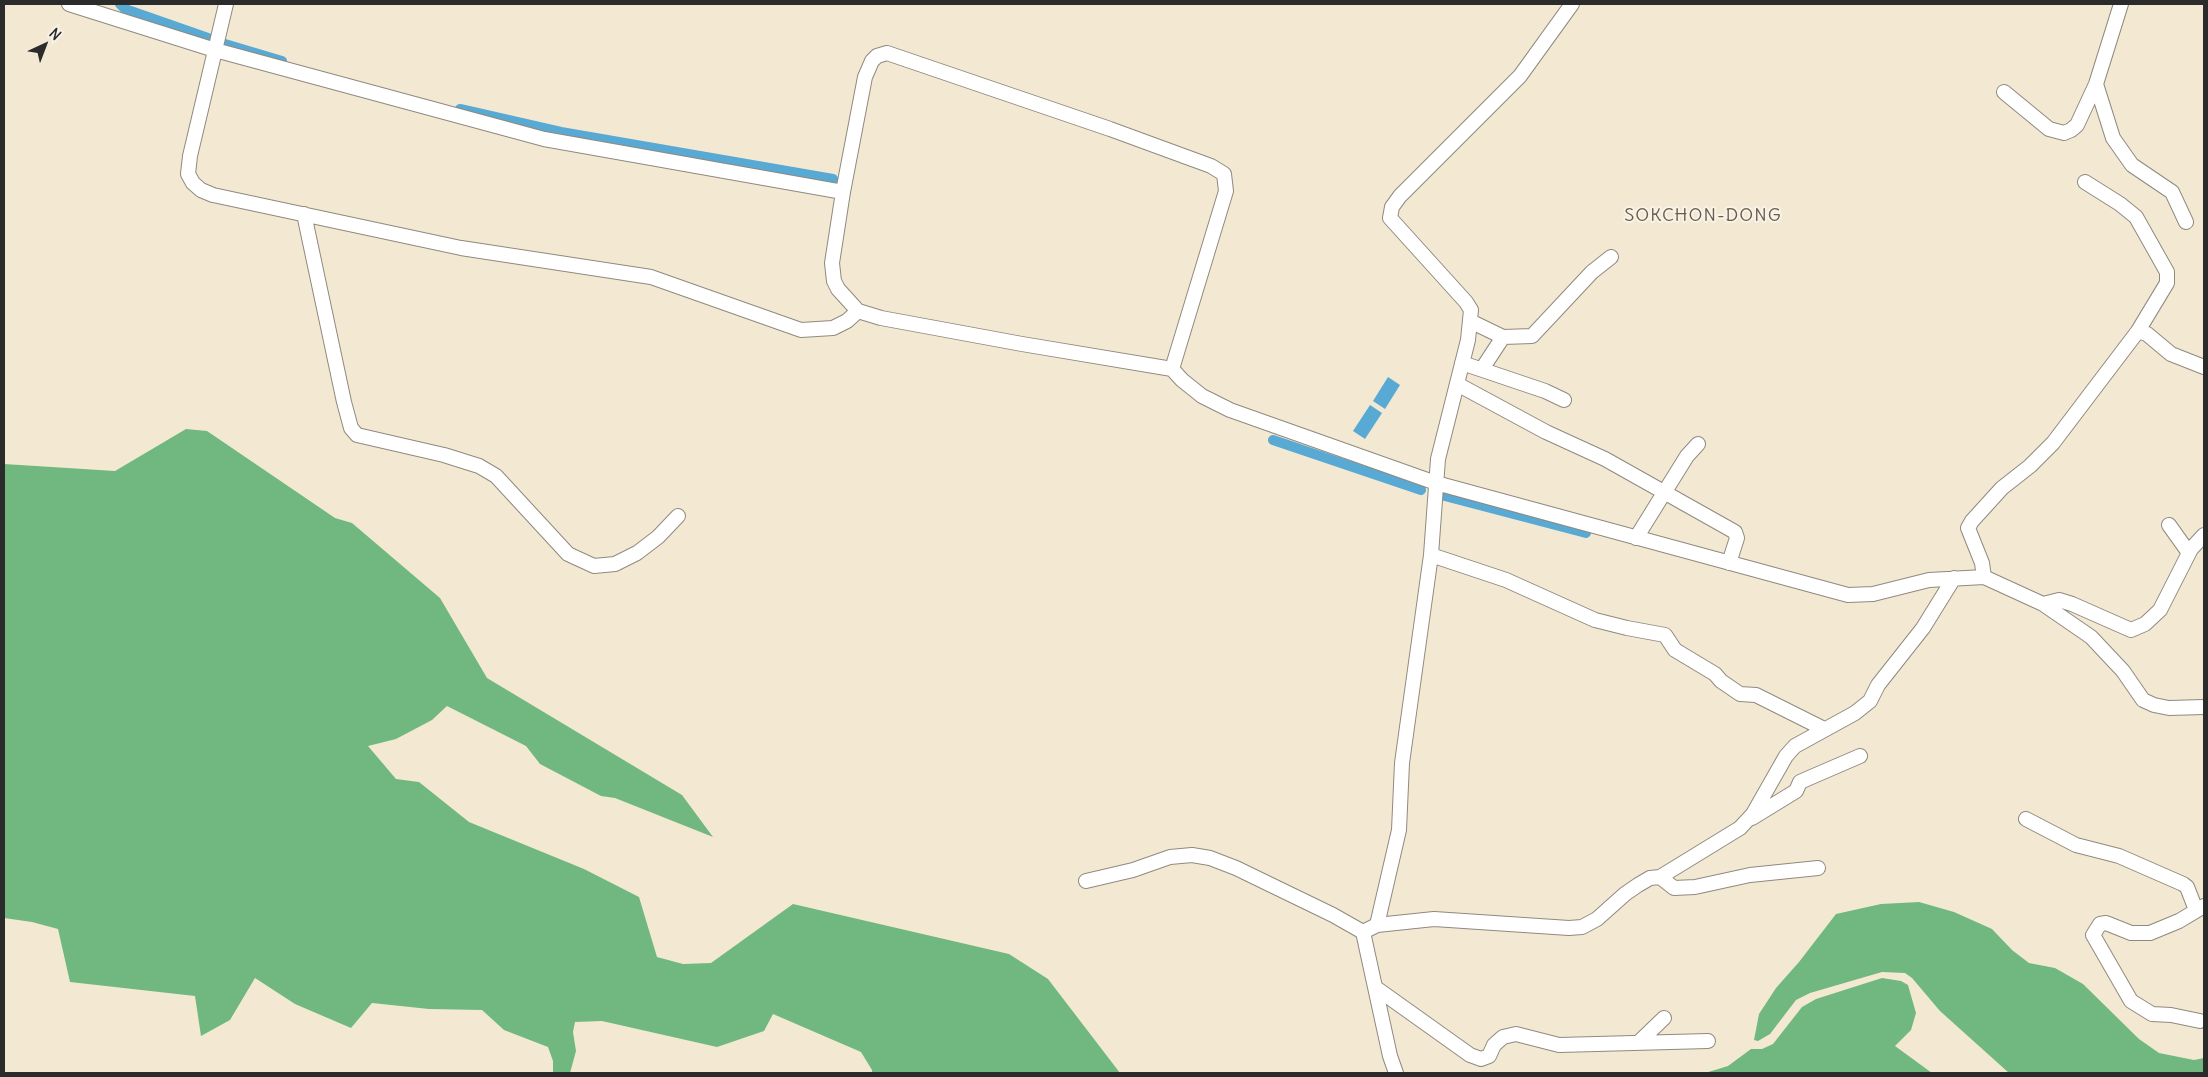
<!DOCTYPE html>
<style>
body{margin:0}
#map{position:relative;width:2208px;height:1077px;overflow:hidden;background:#f3e9d3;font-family:Delius,sans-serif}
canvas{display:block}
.frame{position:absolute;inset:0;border:5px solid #2b2b2b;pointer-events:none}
.north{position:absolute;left:20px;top:20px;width:50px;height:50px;-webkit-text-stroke:4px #f7f3e8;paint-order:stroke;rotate:43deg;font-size:14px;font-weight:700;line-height:20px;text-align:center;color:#2b2b2b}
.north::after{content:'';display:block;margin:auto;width:18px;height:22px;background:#2b2b2b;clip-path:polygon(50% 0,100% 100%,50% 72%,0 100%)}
</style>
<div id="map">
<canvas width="2208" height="1077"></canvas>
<div class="frame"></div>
<div class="north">N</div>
</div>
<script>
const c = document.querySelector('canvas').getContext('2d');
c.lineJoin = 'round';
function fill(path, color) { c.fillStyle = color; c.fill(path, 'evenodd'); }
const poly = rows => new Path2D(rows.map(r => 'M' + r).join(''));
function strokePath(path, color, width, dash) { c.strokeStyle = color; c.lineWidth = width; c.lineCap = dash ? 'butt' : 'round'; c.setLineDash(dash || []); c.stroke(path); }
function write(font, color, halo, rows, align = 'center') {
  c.font = font + ' Delius,sans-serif'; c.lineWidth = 4; c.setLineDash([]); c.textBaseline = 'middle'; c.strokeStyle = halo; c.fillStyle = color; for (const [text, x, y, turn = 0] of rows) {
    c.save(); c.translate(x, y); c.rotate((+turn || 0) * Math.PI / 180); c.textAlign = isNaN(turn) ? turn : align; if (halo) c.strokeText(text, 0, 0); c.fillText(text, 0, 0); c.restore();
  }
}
fill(poly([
 [186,429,207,431,335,518,352,523,440,598,487,678,682,795,713,837,615,798,601,796,540,764,526,746,447,706,432,720,396,739,368,746,396,779,419,782,469,822,584,869,639,897,657,957,683,964,711,963,793,904,1009,954,1048,979,1120,1073,872,1073,872,1070,861,1052,773,1014,764,1031,717,1047,602,1021,575,1022,573,1032,576,1051,570,1073,553,1073,553,1061,548,1047,504,1030,482,1010,429,1009,372,1003,351,1028,295,1004,255,978,230,1020,201,1036,195,996,70,982,58,929,32,922,4,918,4,464,115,471],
 [1919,902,1954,912,1992,929,2012,950,2029,963,2055,968,2083,984,2139,1039,2159,1053,2194,1060,2204,1058,2204,1073,2009,1073,1940,1011,1912,978,1905,973,1882,972,1810,993,1796,1000,1770,1034,1758,1041,1754,1040,1759,1014,1776,988,1799,962,1836,914,1881,904],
 [1882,978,1901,981,1908,985,1916,1013,1911,1030,1895,1046,1932,1073,1705,1073,1728,1066,1751,1049,1762,1049,1773,1044,1802,1007,1816,999]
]), '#70b87f');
fill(poly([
 [1388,377,1400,385,1385,409,1373,401],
 [1370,405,1382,413,1365,439,1353,431]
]), '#58a9d3');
strokePath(poly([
 [120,4,125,9,208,38],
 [225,44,282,61],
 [460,109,561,132,833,179],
 [1273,440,1421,490],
 [1441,495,1586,533]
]), '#58a9d3', 10);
const minor = poly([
 [69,4,215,50,544,139,843,192,832,263,834,281,838,289,858,311,881,318,1022,344,1172,369,1182,380,1202,396,1230,410,1436,483,1848,595,1873,594,1929,580,1984,577,2043,604,2091,637,2123,671,2143,700,2154,705,2169,708,2204,707],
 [226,4,190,156,188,174,193,183,201,190,213,195,461,248,651,277,801,330,833,328,847,321,858,311],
 [2096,84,2113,138,2132,165,2172,192,2186,222],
 [2004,92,2049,129,2064,133,2071,130,2077,125,2096,84,2121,4],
 [2085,182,2120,204,2136,217,2167,272,2167,283,2138,331],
 [843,192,865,77,872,61,877,56,887,53,1110,129,1211,166,1224,174,1226,191,1172,369],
 [304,214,344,402,351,428,357,435,444,455,479,466,496,476,568,554,594,566,615,564,637,553,658,537,678,516],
 [1470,321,1503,337],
 [1462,363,1545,391,1564,400],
 [1482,369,1503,337,1532,336,1592,272,1611,257],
 [1457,384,1546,432,1605,459,1735,532,1737,538,1729,563],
 [2169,525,2189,553],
 [1636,538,1687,456,1698,444],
 [1431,555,1506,580,1595,620,1627,628,1665,635,1675,650,1715,674,1721,681,1740,694,1756,695,1824,729],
 [1984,577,1982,563,1968,528,1972,521,2002,488,2030,466,2053,443,2138,331,2147,334,2171,354,2204,367],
 [2043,604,2059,600,2072,604,2131,630,2145,624,2160,610,2191,549,2204,535],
 [1752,818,1796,791,1800,782,1809,778,1860,756],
 [2026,819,2076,845,2119,856,2183,884,2187,887,2196,910],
 [1660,877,1674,888,1695,887,1750,875,1818,868],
 [1086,881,1133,870,1170,857,1192,855,1210,858,1236,868,1333,915,1363,932,1377,925,1399,830,1402,763,1431,555,1438,459,1468,340,1471,310,1466,302,1390,218,1392,207,1400,196,1520,76,1572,4],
 [1377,925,1434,919,1569,928,1582,927,1597,919,1625,894,1638,885,1650,878,1660,877,1740,828,1753,814,1786,756,1795,746,1855,713,1870,701,1878,685,1923,628,1954,578],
 [1363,932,1390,1056,1396,1073],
 [1376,988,1470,1055,1481,1059,1489,1056,1494,1045,1503,1037,1516,1034,1559,1045,1708,1041],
 [2200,1021,2171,1015,2152,1014,2131,1001,2093,935,2100,924,2106,923,2131,933,2150,933,2179,921,2204,906],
 [1639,1042,1664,1018]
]);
strokePath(minor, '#8f8a7f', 16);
strokePath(minor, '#fff', 14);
c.letterSpacing = '1px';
write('18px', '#6f5a48', '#f7f3e8', [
 ["SOKCHON-DONG",1703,216]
]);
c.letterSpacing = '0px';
</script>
